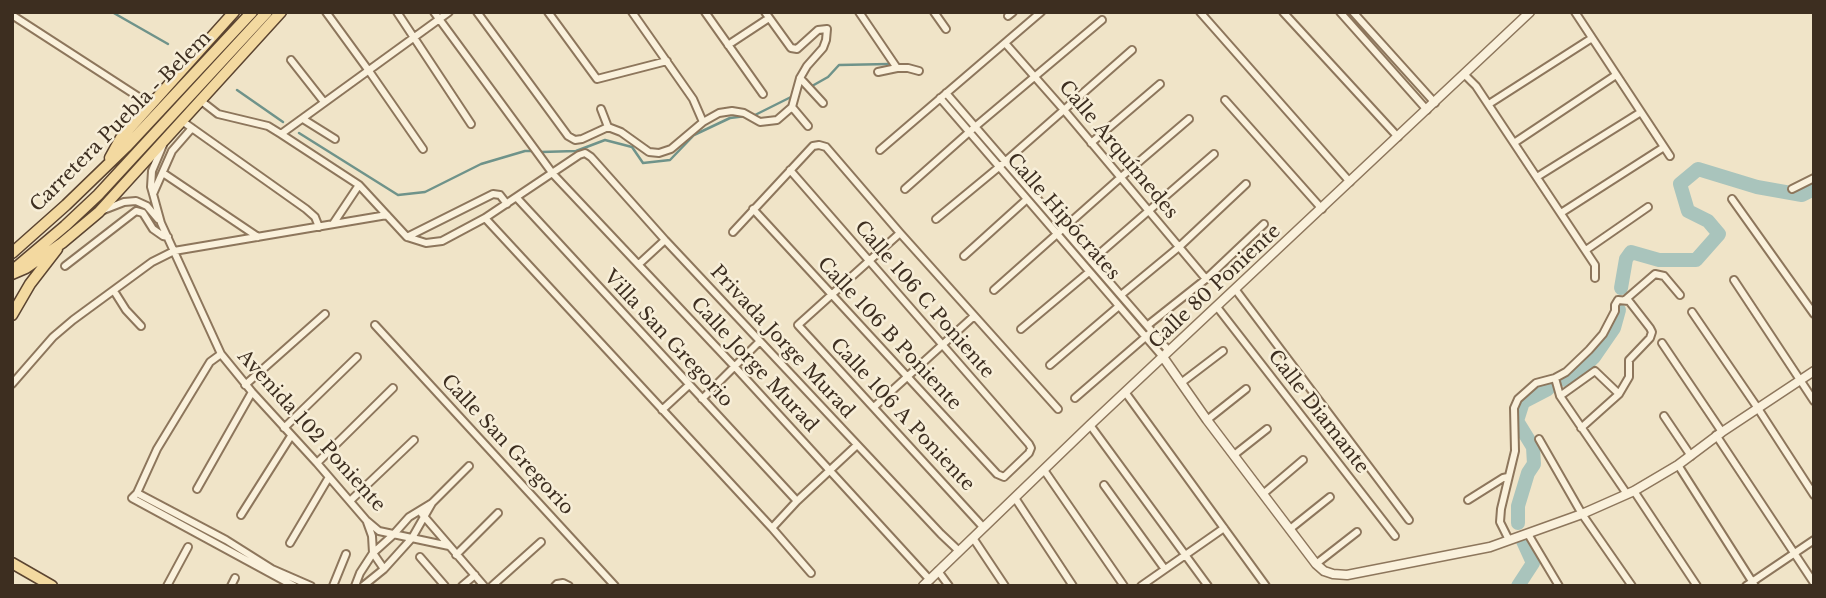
<!DOCTYPE html>
<meta charset="utf-8">
<style>
body{margin:0}
#map{position:relative;width:1826px;height:598px;overflow:hidden;background:#f0e4c8;font-family:"Libre Baskerville",serif}
canvas{display:block}
.frame{position:absolute;inset:0;border:14px solid #3d2e20;pointer-events:none}
</style>
<div id="map">
<canvas width="1826" height="598"></canvas>
<div class="frame"></div>
</div>
<script>
const c = document.querySelector('canvas').getContext('2d');
c.lineJoin = 'round';
const poly = rows => new Path2D(rows.map(r => 'M' + r).join(''));
function strokePath(path, color, width, dash) { c.strokeStyle = color; c.lineWidth = width; c.lineCap = dash ? 'butt' : 'round'; c.setLineDash(dash || []); c.stroke(path); }
function write(font, color, halo, rows, align = 'center') {
  c.font = font + ' "Libre Baskerville",serif'; c.lineWidth = 5; c.setLineDash([]); c.textBaseline = 'middle'; c.strokeStyle = halo; c.fillStyle = color; for (const [text, x, y, turn = 0] of rows) {
    c.save(); c.translate(x, y); c.rotate((+turn || 0) * Math.PI / 180); c.textAlign = isNaN(turn) ? turn : align; if (halo) c.strokeText(text, 0, 0); c.fillText(text, 0, 0); c.restore();
  }
}
strokePath(poly([
 [112,12,168,44],
 [898,64,906,65],
 [812,86,828,77,839,65,889,64],
 [237,90,283,122],
 [755,115,793,96],
 [299,133,398,195,425,192,481,164,525,151,532,151],
 [541,152,576,151,605,140,632,147,643,163,670,160,694,135,730,118,746,116]
]), '#6f938a', 2.5);
strokePath(poly([
 [1621,288,1626,259,1631,252,1659,260,1696,260,1719,234,1708,221,1688,211,1680,184,1698,169,1757,187,1802,195,1814,189],
 [1565,380,1580,370,1594,357,1614,328,1619,310],
 [1518,523,1518,506,1528,473,1534,464,1533,447,1517,421,1523,402,1548,389],
 [1518,586,1533,563,1523,541]
]), '#a9c4bc', 14);
const minor = poly([
 [326,12,369,71,423,149],
 [397,12,471,124],
 [434,12,553,174,735,367,930,580],
 [477,12,568,136,575,140,582,139,608,127,621,132,649,152,659,153,671,149,703,122,719,113,732,111,744,113,760,122,777,120,792,107,800,78,807,66,823,48,826,40,827,29,818,30,797,49,791,48,765,12],
 [548,12,597,79,667,61],
 [632,12,693,99,703,122],
 [705,12,763,94],
 [859,12,897,68],
 [934,12,946,29],
 [1200,12,1350,182],
 [1283,12,1398,137],
 [1340,12,1427,110],
 [1353,12,1435,103],
 [1575,12,1670,156],
 [12,15,151,105],
 [1008,16,1013,12],
 [1005,43,1064,110,1206,279],
 [728,45,769,18],
 [291,60,324,102],
 [878,72,897,68,908,68,919,71],
 [1465,75,1476,86,1595,265,1595,278],
 [800,78,823,103],
 [946,93,1169,351],
 [940,98,1163,357],
 [200,100,218,114,268,126,281,134,359,185,407,237,426,243,442,241,485,218,579,155,585,153,591,157,665,240,941,534,959,551],
 [1225,100,1322,209],
 [1489,104,1592,38],
 [792,107,808,126],
 [601,109,608,127],
 [303,119,335,139],
 [182,121,306,209,315,217,319,227],
 [281,134,449,12],
 [1091,143,1160,84],
 [1514,143,1616,75],
 [163,145,152,171,151,187,153,194,161,223,221,354,252,392,317,463,366,520,379,531,449,546],
 [880,150,1041,12],
 [163,173,258,237],
 [1537,177,1641,112],
 [905,189,976,126,1102,20],
 [1792,189,1814,178],
 [153,194,172,151,192,128],
 [517,198,797,501],
 [1732,199,1814,314],
 [753,209,997,474,1004,477,1029,453,1031,448,1029,444,790,170],
 [101,211,124,202,136,201,147,206,158,219],
 [1561,213,1664,147],
 [485,218,772,528,811,573],
 [936,219,999,167,1132,50],
 [333,224,359,185],
 [733,232,813,146,819,145,826,147,900,233,1058,409],
 [900,233,798,325,983,527],
 [407,237,493,194,500,195,507,204],
 [1586,250,1648,207],
 [964,256,1026,200],
 [1091,261,1214,154],
 [639,264,665,240],
 [65,266,136,211,143,213,153,229,163,236,168,237],
 [1734,280,1814,401],
 [1235,289,1409,520],
 [994,290,1120,178,1189,119],
 [114,291,126,310,141,326],
 [1121,295,1179,247,1246,184],
 [1625,300,1655,274,1664,276,1680,295],
 [1217,307,1395,536],
 [1692,312,1757,407,1814,495],
 [375,325,615,586],
 [1148,325,1206,279,1264,224],
 [1021,329,1089,272],
 [1662,343,1722,432],
 [221,354,210,362,157,449,137,493,132,498,294,586],
 [1050,365,1119,306],
 [1555,378,1560,396,1627,494],
 [1181,383,1223,351],
 [12,384,53,337,73,320,152,262,174,251,387,215],
 [245,385,325,314],
 [1125,392,1266,586],
 [1560,396,1595,371,1619,394],
 [1075,398,1149,334],
 [702,399,760,341],
 [874,407,974,316],
 [662,410,689,385],
 [1664,416,1691,456],
 [1207,420,1246,389],
 [1090,425,1208,586],
 [284,428,357,357],
 [1716,435,1814,583],
 [1539,439,1582,514,1632,586],
 [1234,455,1267,429],
 [317,463,393,388],
 [1678,465,1755,586],
 [1044,470,1124,586],
 [1104,485,1164,568],
 [197,489,252,392],
 [1634,491,1697,586],
 [137,493,226,540,272,569,311,586],
 [1263,494,1303,460],
 [1015,498,1073,586],
 [1468,500,1503,478,1508,477],
 [350,501,414,440],
 [422,514,484,586],
 [241,515,291,436],
 [367,522,372,536,373,553,384,569],
 [772,528,797,501,857,445],
 [1290,529,1330,497],
 [1528,534,1559,586],
 [973,538,1005,586],
 [1509,540,1500,522,1501,509,1515,451,1514,408,1518,399,1536,383,1555,378,1566,372,1589,350,1603,334,1615,311,1615,305,1618,300,1629,301,1650,328,1652,332,1650,338,1629,360,1629,377,1619,394,1581,428],
 [290,543,329,477],
 [456,555,498,513],
 [420,557,445,586],
 [1316,564,1357,532],
 [938,571,949,586],
 [167,586,188,547],
 [231,586,235,578],
 [333,586,346,554],
 [355,586,360,573,373,553,393,535,409,517,432,503,469,466],
 [363,586,384,569,412,538,432,503],
 [462,586,475,575],
 [492,586,541,542],
 [555,586,557,584,563,583,569,586],
 [1141,586,1224,528],
 [1746,586,1814,540]
]);
const tertiary = poly([
 [1163,357,1207,420,1316,564,1324,571,1333,574,1347,575,1490,547,1582,514,1634,491,1678,465,1722,432,1814,371],
 [923,586,1090,425,1530,12]
]);
const primary = poly([
 [110,158,121,138,234,12],
 [12,253,66,205,126,147,252,12],
 [13,270,65,226,98,195,267,12],
 [12,274,26,268,62,243,99,212,281,12],
 [12,315,30,284,57,249],
 [12,563,52,586]
]);
strokePath(minor, '#8d765c', 10);
strokePath(tertiary, '#8d765c', 11);
strokePath(primary, '#5b4430', 13);
strokePath(minor, '#faf1dc', 6);
strokePath(tertiary, '#faf1dc', 8);
strokePath(primary, '#f3d9a0', 10);
write('19px', '#3d2e20', '#f7eed8', [
 ["Carretera Puebla - Belem",121,122,-45],
 ["Calle Arquímedes",1118,150,50],
 ["Calle Hipócrates",1063,217,49],
 ["Calle 80 Poniente",1215,287,-43],
 ["Calle 106 C Poniente",924,300,49],
 ["Calle 106 B Poniente",889,334,47],
 ["Villa San Gregorio",668,339,47],
 ["Privada Jorge Murad",782,342,47],
 ["Calle Jorge Murad",754,365,47],
 ["Calle Diamante",1318,412,52],
 ["Calle 106 A Poniente",902,415,47],
 ["Avenida 102 Poniente",311,431,48],
 ["Calle San Gregorio",507,445,47]
]);
</script>
